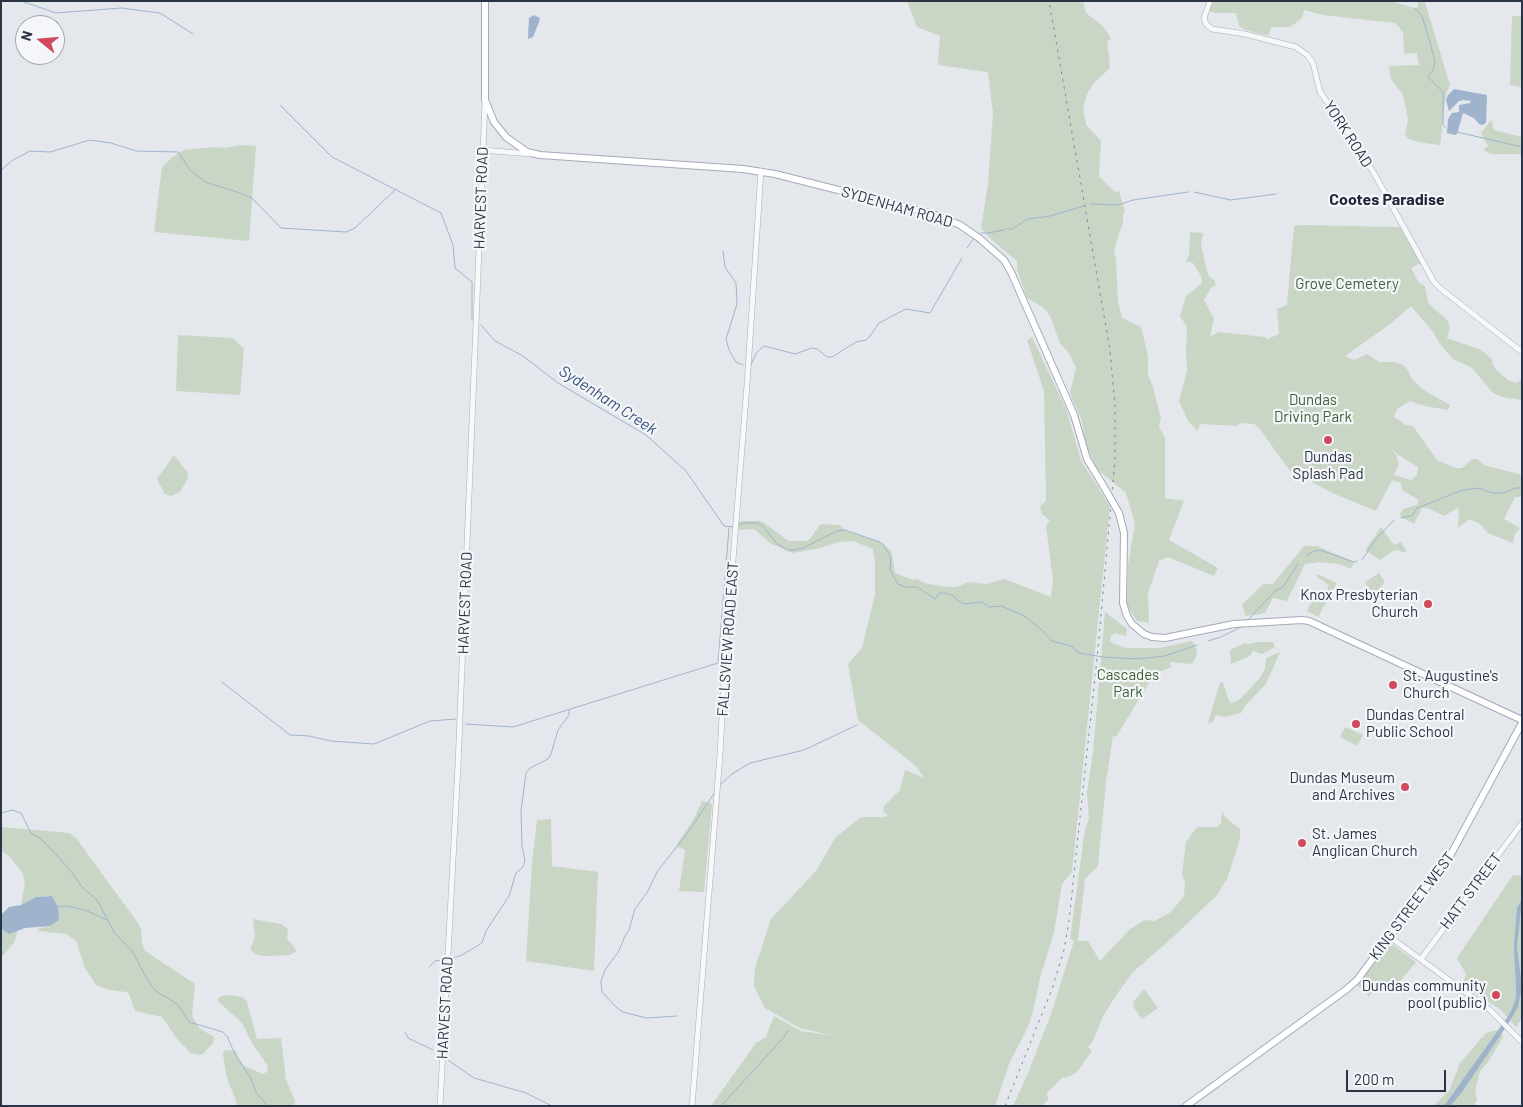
<!DOCTYPE html>
<style>
body{margin:0}
#map{position:relative;width:1523px;height:1107px;overflow:hidden;background:#e4e7ec;font-family:Barlow,sans-serif}
canvas{display:block}
.frame{position:absolute;inset:0;border:2px solid #2b3445;pointer-events:none}
.north{position:absolute;left:15px;top:15px;width:50px;height:50px;box-sizing:border-box;background:#f4f6f9;border:1px solid #a4a8b1;border-radius:50%;rotate:287deg;font-size:14px;font-weight:700;line-height:20px;text-align:center;color:#2b3445}
.north::after{content:'';display:block;margin:auto;width:18px;height:22px;background:#d1495b;clip-path:polygon(50% 0,100% 100%,50% 72%,0 100%)}
.scale{position:absolute;left:1346px;top:1070px;width:100px;height:22px;box-sizing:border-box;border:2px solid #2b3445;border-top:0;padding-left:6px;font-size:15px;line-height:18px;white-space:nowrap;color:#2b3445;-webkit-text-stroke:4px #f4f6f9;paint-order:stroke}
</style>
<div id="map">
<canvas width="1523" height="1107"></canvas>
<div class="frame"></div>
<div class="north">N</div>
<div class="scale">200 m</div>
</div>
<script>
const c = document.querySelector('canvas').getContext('2d');
c.lineJoin = 'round';
function fill(path, color) { c.fillStyle = color; c.fill(path, 'evenodd'); }
const poly = rows => new Path2D(rows.map(r => 'M' + r).join(''));
function strokePath(path, color, width, dash) { c.strokeStyle = color; c.lineWidth = width; c.lineCap = dash ? 'butt' : 'round'; c.setLineDash(dash || []); c.stroke(path); }
function write(font, color, halo, rows, align = 'center') {
  c.font = font + ' Barlow,sans-serif'; c.lineWidth = 4.5; c.setLineDash([]); c.textBaseline = 'middle'; c.strokeStyle = halo; c.fillStyle = color; for (const [text, x, y, turn = 0] of rows) {
    c.save(); c.translate(x, y); c.rotate((+turn || 0) * Math.PI / 180); c.textAlign = isNaN(turn) ? turn : align; if (halo) c.strokeText(text, 0, 0); c.fillText(text, 0, 0); c.restore();
  }
}
fill(poly([
 [907,1,1083,1,1086,13,1103,26,1111,39,1107,41,1110,63,1109,69,1094,83,1087,94,1083,108,1086,125,1101,141,1099,174,1100,177,1115,192,1119,191,1125,212,1123,213,1123,223,1116,243,1114,254,1116,258,1118,301,1122,318,1141,327,1148,356,1148,375,1153,387,1161,418,1159,427,1165,438,1165,498,1184,501,1169,540,1218,568,1214,576,1168,557,1159,561,1148,593,1149,623,1137,621,1127,607,1128,565,1135,524,1126,493,1096,468,1085,440,1082,421,1070,393,1076,368,1069,353,1060,343,1050,316,1043,307,1027,298,1017,269,1017,261,992,240,981,228,988,184,993,113,988,72,938,65,940,36,917,27],
 [1213,1,1389,1,1415,8,1418,7,1418,1,1425,2,1450,85,1446,94,1440,145,1418,142,1409,139,1405,135,1408,119,1403,95,1391,79,1389,66,1419,65,1417,53,1404,54,1403,33,1398,26,1394,23,1323,15,1304,10,1303,15,1301,19,1290,27,1272,27,1268,35,1265,35,1246,30,1239,26,1236,13,1215,13,1209,11],
 [1512,16,1522,16,1522,87,1510,85],
 [1491,120,1494,130,1522,137,1522,154,1491,154,1483,150,1488,146,1481,133],
 [241,145,256,146,249,241,154,232,162,167,171,158,184,150,213,147,223,148],
 [1301,225,1400,227,1421,263,1411,268,1419,283,1425,286,1428,303,1448,321,1450,327,1447,338,1481,350,1493,360,1492,363,1496,370,1508,380,1516,383,1522,379,1522,400,1503,397,1493,393,1472,368,1453,359,1440,344,1433,332,1411,306,1389,325,1345,356,1354,360,1367,354,1379,362,1395,362,1403,365,1408,370,1411,378,1422,389,1450,405,1448,410,1425,406,1410,401,1397,409,1394,417,1406,425,1413,426,1437,460,1456,468,1462,468,1472,459,1477,459,1484,465,1522,475,1522,497,1515,497,1504,519,1520,528,1515,534,1513,543,1488,533,1479,523,1469,519,1458,528,1459,507,1444,516,1427,508,1422,508,1414,524,1401,517,1400,514,1403,509,1417,505,1419,500,1402,490,1401,483,1392,480,1376,511,1337,495,1290,471,1259,428,1254,424,1241,423,1236,426,1200,424,1198,431,1188,421,1179,401,1187,371,1186,350,1187,327,1180,316,1186,296,1202,283,1201,276,1193,263,1186,261,1189,255,1190,232,1203,233,1201,244,1206,267,1209,277,1214,280,1216,285,1211,288,1204,300,1214,319,1210,337,1219,332,1265,337,1269,340,1270,338,1279,334,1277,309,1287,305,1294,226],
 [1389,446,1398,455,1418,467,1417,475,1411,480,1394,475,1399,464,1396,455],
 [178,335,233,338,244,349,240,395,176,391],
 [1032,337,1067,411,1081,461,1110,506,1072,872,1062,884,1054,932,1040,978,1033,1011,1028,1027,1009,1064,995,1106,711,1106,756,1043,766,1037,774,1016,801,1031,834,1036,800,1028,765,1008,754,986,755,968,771,919,816,871,836,837,861,817,885,817,888,815,883,812,884,806,900,790,905,770,924,778,916,766,858,720,848,664,862,648,875,594,875,561,873,549,853,541,839,542,816,549,792,553,770,543,754,529,739,530,737,521,761,521,789,541,808,541,821,524,839,525,845,530,880,542,891,551,895,573,914,580,916,579,928,584,949,587,957,587,968,582,987,584,1004,579,1051,597,1053,580,1046,526,1050,521,1042,514,1040,506,1046,501,1044,391,1027,340],
 [174,455,188,473,187,480,183,487,179,493,171,496,165,494,157,479],
 [1381,527,1394,545,1401,542,1406,550,1405,553,1397,550,1393,551,1380,560,1365,550],
 [1304,546,1317,546,1354,562,1351,569,1339,564,1319,562,1305,564,1287,601,1273,598,1265,613,1246,616,1242,605,1263,584,1273,584],
 [1379,573,1385,582,1377,592,1372,593,1365,582],
 [1317,574,1337,583,1318,617,1307,611,1315,595,1322,598,1325,591,1327,592,1328,591,1327,589,1329,585,1316,576],
 [1105,612,1127,629,1126,636,1115,633,1111,636,1110,641,1114,644,1127,648,1160,648,1192,641,1197,650,1196,657,1192,664,1169,662,1172,667,1155,673,1116,737,1113,736,1106,782,1098,866,1085,879,1078,941,1088,941,1100,961,1130,929,1145,920,1154,921,1171,912,1184,896,1185,882,1182,874,1186,842,1197,827,1218,827,1221,823,1222,811,1225,817,1240,829,1240,839,1227,879,1217,895,1172,938,1133,972,1117,994,1103,1016,1093,1041,1088,1047,1092,1051,1077,1072,1068,1077,1062,1078,1046,1094,1049,1098,1042,1106,1013,1106,1029,1071,1052,1011,1074,941,1070,939,1085,829,1089,819,1087,792,1093,753],
 [1257,642,1273,642,1275,647,1262,654,1253,651,1250,656,1231,664,1230,650,1245,643,1249,644],
 [1280,652,1266,684,1246,705,1241,713,1225,717,1216,715,1213,722,1208,723,1220,682,1223,683,1230,703,1235,702,1241,698,1259,679,1265,669,1266,658],
 [1345,727,1363,735,1357,746,1340,737],
 [702,801,712,804,704,892,679,891,685,850,676,846,694,819],
 [551,819,552,866,598,872,594,971,526,961,532,864,537,820],
 [1,827,69,833,76,838,138,923,141,929,142,944,145,951,195,984,192,1015,199,1028,214,1037,213,1043,203,1054,199,1055,191,1053,177,1039,162,1017,135,1011,129,994,126,992,109,990,96,985,85,968,76,941,66,934,39,931,37,929,50,926,52,896,36,897,21,905,25,883,22,872,11,858,1,850],
 [1513,875,1522,876,1522,1018,1516,1027,1500,1009,1477,995,1463,983,1466,974,1457,958],
 [253,919,281,924,288,929,287,938,297,951,290,955,266,956,258,955,250,950,255,936],
 [1,929,9,934,18,930,14,942,1,958],
 [1391,943,1416,962,1393,990,1381,981,1369,996,1357,985],
 [1144,989,1158,1008,1142,1019,1133,1006,1134,1001],
 [227,995,243,997,247,1002,257,1039,281,1038,286,1080,295,1100,294,1106,238,1106,227,1078,223,1055,224,1050,236,1051,238,1058,244,1066,263,1074,267,1072,268,1066,252,1043,242,1023,218,1001,218,999,221,996],
 [1497,1030,1502,1034,1503,1037,1488,1062,1480,1071,1475,1092,1477,1099,1474,1106,1433,1106,1449,1091,1460,1063,1486,1033]
]), '#c9d6c5');
fill(poly([
 [534,15,540,18,539,22,533,37,528,39,529,18],
 [1454,89,1487,95,1486,123,1482,125,1479,124,1474,118,1463,113,1457,134,1455,135,1447,133,1448,119,1452,113,1459,112,1459,105,1470,103,1471,101,1463,100,1459,101,1449,111,1446,100,1448,95],
 [52,896,58,907,59,920,50,926,25,928,9,934,1,929,1,915,9,907,21,905,36,897],
 [1522,899,1517,947,1522,987,1518,1007,1508,1024,1462,1092,1450,1106,1444,1106,1509,1015,1513,1007,1516,998,1516,988,1514,946,1517,908]
]), '#9fb4cc');
strokePath(poly([
 [21,1,56,13,121,8,160,13,193,34],
 [1415,8,1422,16,1430,42,1435,62,1433,70,1428,77,1443,92,1443,125,1446,128],
 [280,105,332,157,441,213,453,245,455,268,472,282,472,320],
 [1457,132,1522,147],
 [1,170,13,160,30,151,50,152,90,140,111,143,136,151,178,152,190,170,205,182,237,192,252,198,281,228,346,232,355,228,396,189],
 [1194,192,1231,200,1276,194],
 [1090,204,1118,205,1133,200,1188,192],
 [1007,229,1012,229,1028,219,1050,216,1084,206],
 [981,233,988,233,1004,230],
 [967,248,974,238],
 [723,251,725,267,736,283,737,304,726,339,729,350,736,362,743,365],
 [481,325,495,341,523,356,558,383,646,435,686,471,724,526,733,527],
 [751,365,756,353,764,346,795,354,812,348,817,349,827,357,832,357,856,342,866,340,870,336,879,323,902,311,906,309,930,313,962,258],
 [1401,518,1412,516,1417,508,1463,490,1480,488,1492,493,1504,493,1515,488,1522,488],
 [739,525,744,523,757,523,763,526,777,544,788,550,794,550,803,548,837,531,845,530,880,542,883,544,891,558,890,570,898,584,906,587,917,587,935,599,939,593,946,593,954,596,958,601,964,604,982,602,989,607,1001,606,1009,609,1026,617,1041,629,1052,641,1071,646,1079,653,1103,657,1137,659,1165,656,1197,645],
 [1307,555,1312,552,1320,550,1354,562,1357,561],
 [1362,560,1376,539,1394,520],
 [1248,620,1275,591,1283,587,1298,564],
 [1208,641,1221,637,1241,627],
 [222,682,290,735,309,736,331,741,374,744,430,721,456,719],
 [466,724,513,727,718,663,729,528],
 [720,785,732,774,750,763,804,750,857,725],
 [1,813,12,810,21,813,31,833,40,838,51,849,70,870,82,887,97,900,114,932,132,951,148,981,158,993,168,998,178,1005,189,1022,223,1032,227,1036,234,1052,250,1077,256,1092,267,1106],
 [58,907,67,906,85,910,107,920],
 [450,959,462,955,482,943,486,931,509,896,516,873,523,867,525,860,522,846,521,811,526,773,530,768,548,759,551,754,558,730,569,715,569,710],
 [429,967,435,961,444,960],
 [677,1016,646,1018,623,1012,617,1008,602,992,601,981,605,970,619,951,625,936,629,930,635,909,648,891,657,872,689,831,715,792],
 [405,1032,408,1038,433,1050],
 [445,1058,474,1078,526,1093,552,1106],
 [721,1106,784,1037,788,1030]
]), '#9fb4cc', 1);
const minor = poly([
 [1210,1,1204,18,1206,24,1212,29,1245,34,1296,47,1307,55,1313,63,1320,92,1354,141,1375,175,1434,282,1441,289,1522,352],
 [482,150,530,154],
 [1390,937,1490,1010,1522,1042],
 [1421,959,1522,823],
 [440,1106,458,765,485,102],
 [692,1106,720,755,725,660,747,385,761,171]
]);
const major = poly([
 [485,1,485,100,494,122,506,137,527,152,540,155,743,169,775,174,933,214,960,225,979,238,1004,260,1011,272,1074,415,1087,459,1101,482],
 [1124,533,1123,603,1127,616,1132,624,1144,634,1152,637,1165,638,1234,624,1302,620,1309,621,1522,720],
 [1186,1106,1347,989,1357,980,1450,856,1522,723]
]);
strokePath(minor, '#a9aeb7', 6);
strokePath(major, '#a3abb8', 8);
strokePath(minor, '#f7f8fa', 5);
strokePath(major, '#fff', 6);
strokePath(poly([
 [1005,1106,1052,989,1064,950,1069,921,1098,649,1115,459,1115,406,1110,350,1049,1]
]), '#7d8696', 1, [2.5, 5]);
const majorBridge = poly([
 [1101,482,1119,513,1124,533]
]);
strokePath(majorBridge, '#a3abb8', 8, []);
strokePath(majorBridge, '#fff', 6);
for (const [x, y, r, color] of [
 [1328,440,5,"#d1495b"],
 [1428,604,5,"#d1495b"],
 [1393,685,5,"#d1495b"],
 [1356,724,5,"#d1495b"],
 [1405,787,5,"#d1495b"],
 [1302,843,5,"#d1495b"],
 [1496,995,5,"#d1495b"]
]) { const dot = new Path2D(); dot.arc(x, y, r, 0, 2 * Math.PI); c.fillStyle = color; c.fill(dot); strokePath(dot, '#f4f6f9', 2); }
write('15px', '#2b3445', '#f4f6f9', [
 ["YORK ROAD",1348,134,57],
 ["HARVEST ROAD",481,198,-88],
 ["SYDENHAM ROAD",897,207,16],
 ["HARVEST ROAD",465,603,-88],
 ["FALLSVIEW ROAD EAST",728,639,-86],
 ["HATT STREET",1471,891,-53],
 ["KING STREET WEST",1412,906,-53],
 ["HARVEST ROAD",445,1008,-87]
]);
write('15px', '#3f6138', '#f4f6f9', [
 ["Grove Cemetery",1347,284],
 ["Dundas",1313,400],
 ["Driving Park",1313,417],
 ["Cascades",1128,675],
 ["Park",1128,692]
]);
write('15px', '#2b3445', '#f4f6f9', [
 ["Dundas",1328,457,"center"],
 ["Splash Pad",1328,474,"center"],
 ["Knox Presbyterian",1418,595],
 ["Church",1418,612],
 ["St. Augustine's",1403,676,"left"],
 ["Church",1403,693,"left"],
 ["Dundas Central",1366,715,"left"],
 ["Public School",1366,732,"left"],
 ["Dundas Museum",1395,778],
 ["and Archives",1395,795],
 ["St. James",1312,834,"left"],
 ["Anglican Church",1312,851,"left"],
 ["Dundas community",1486,986],
 ["pool (public)",1486,1003]
], 'right');
write('bold 16px', '#1d2536', '#f4f6f9', [
 ["Cootes Paradise",1387,200]
]);
write('italic 16px', '#34527a', '#f4f6f9', [
 ["Sydenham Creek",608,400,33]
]);
</script>
